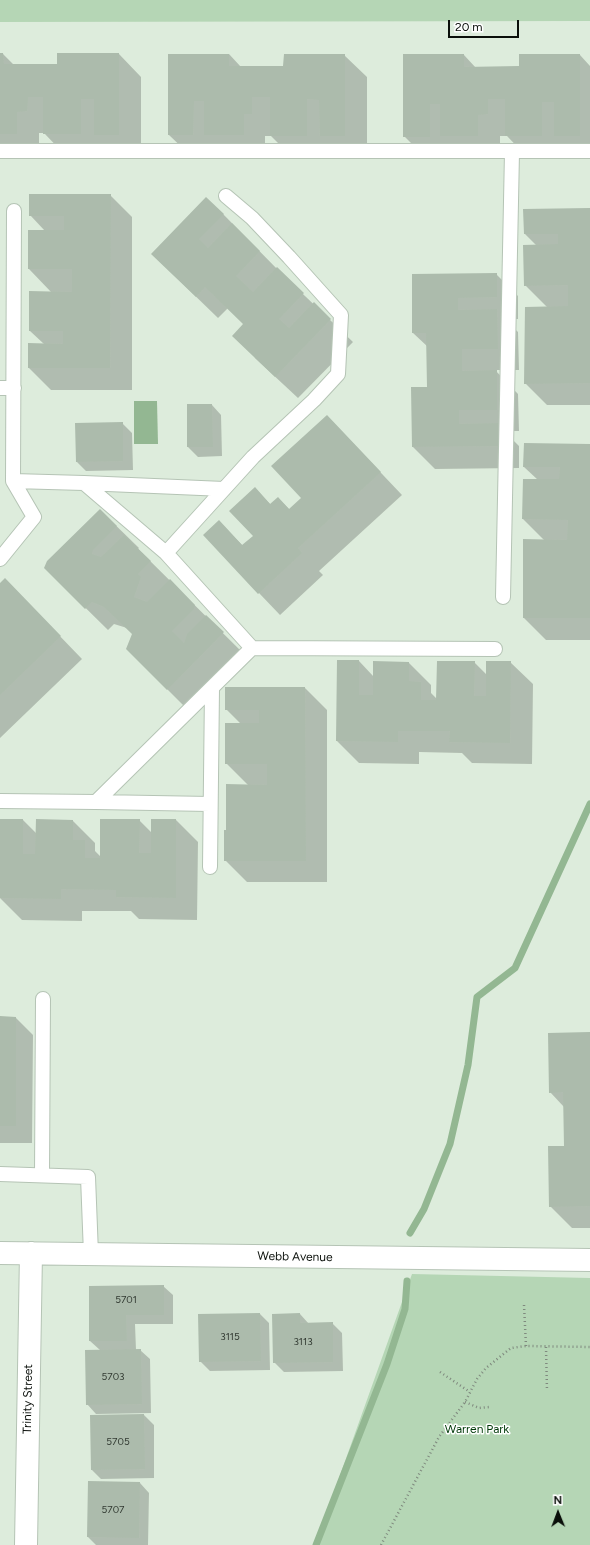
<!DOCTYPE html>
<style>
body{margin:0}
#map{position:relative;width:590px;height:1545px;overflow:hidden;background:#ddecdc;font-family:Figtree,sans-serif}
canvas{display:block}
.north{position:absolute;left:538px;top:1493px;width:40px;height:40px;-webkit-text-stroke:3px #fff;paint-order:stroke;rotate:359deg;font-size:11px;font-weight:700;line-height:16px;text-align:center;color:#0a0f0a}
.north::after{content:'';display:block;margin:auto;width:14px;height:18px;background:#0a0f0a;clip-path:polygon(50% 0,100% 100%,50% 72%,0 100%)}
.scale{position:absolute;left:448px;top:20px;width:71px;height:18px;box-sizing:border-box;border:2px solid #0a0f0a;border-top:0;padding-left:5px;font-size:12px;line-height:14px;white-space:nowrap;color:#0a0f0a;-webkit-text-stroke:3px #fff;paint-order:stroke}
</style>
<div id="map">
<canvas width="590" height="1545"></canvas>
<div class="north">N</div>
<div class="scale">20 m</div>
</div>
<script>
const c = document.querySelector('canvas').getContext('2d');
c.lineJoin = 'round';
function fill(path, color) { c.fillStyle = color; c.fill(path, 'evenodd'); }
const poly = rows => new Path2D(rows.map(r => 'M' + r).join(''));
function strokePath(path, color, width, dash) { c.strokeStyle = color; c.lineWidth = width; c.lineCap = dash ? 'butt' : 'round'; c.setLineDash(dash || []); c.stroke(path); }
function write(font, color, halo, rows, align = 'center') {
  c.font = font + ' Figtree,sans-serif'; c.lineWidth = 3; c.setLineDash([]); c.textBaseline = 'middle'; c.strokeStyle = halo; c.fillStyle = color; for (const [text, x, y, turn = 0] of rows) {
    c.save(); c.translate(x, y); c.rotate((+turn || 0) * Math.PI / 180); c.textAlign = isNaN(turn) ? turn : align; if (halo) c.strokeText(text, 0, 0); c.fillText(text, 0, 0); c.restore();
  }
}
fill(poly([
 [0,0,590,0,590,21,0,22],
 [412,1274,590,1278,590,1545,315,1545]
]), '#b5d6b5');
fill(poly([
 [134,401,157,401,158,444,134,444]
]), '#93b792');
fill(poly([
 [0,54,3,54,14,65,58,65,119,54,141,77,141,157,117,157,103,143,103,156,66,156,44,133,39,133,39,156,0,153],
 [229,54,241,67,284,67,344,55,367,77,367,158,343,158,329,144,329,158,293,158,271,136,265,136,265,157,192,157,169,135,169,55],
 [464,55,476,68,520,67,580,55,590,66,590,158,528,158,507,136,500,136,500,157,451,146,451,159,426,158,404,136],
 [110,195,132,217,132,390,51,390,29,368,44,344,30,331,52,293,29,269,29,231,45,231,30,215],
 [590,209,590,405,547,405,525,383,547,307,525,285,537,246,525,234],
 [223,214,281,273,353,342,298,398,255,358,244,324,228,308,218,318,152,254],
 [496,274,518,296,518,319,505,319,518,332,519,370,495,370,518,394,519,431,504,431,519,446,519,468,435,469,413,447,412,388,428,388,428,347,413,333,413,275],
 [188,405,212,405,221,415,222,456,198,457,188,447],
 [327,416,402,495,319,571,323,575,280,615,259,593,219,521,243,546,254,536,255,488,271,505,278,498,290,510,302,498],
 [122,423,132,433,133,470,86,471,77,462],
 [590,445,590,640,546,640,524,618,545,541,523,519,524,480,538,480,524,467],
 [100,510,139,548,138,549,245,655,189,711,127,649,133,634,127,628,114,624,108,630,45,568],
 [0,585,27,602,82,659,0,738],
 [338,661,359,661,374,677,374,662,409,663,431,685,431,693,437,699,474,662,487,675,510,662,533,684,532,764,472,763,462,753,419,752,419,764,359,763,337,741],
 [305,688,327,710,327,882,247,882,225,860,248,785,226,763,241,724,226,709],
 [23,820,37,834,73,821,95,843,95,851,101,857,139,820,152,833,152,820,176,820,198,842,197,920,139,919,131,911,82,911,82,921,22,920,0,898],
 [0,1017,16,1018,33,1035,32,1143,0,1143],
 [590,1033,590,1228,572,1228,550,1206,565,1147,564,1107,550,1092],
 [163,1286,173,1295,173,1324,135,1324,136,1350,140,1350,150,1359,151,1413,96,1414,87,1404,100,1350,90,1341],
 [260,1314,269,1323,270,1370,210,1371,200,1361],
 [300,1314,309,1324,332,1323,342,1333,343,1371,284,1372,274,1362],
 [144,1415,154,1425,154,1478,101,1479,92,1470],
 [140,1483,149,1493,148,1545,96,1545,88,1537]
]), '#0003');
strokePath(poly([
 [410,1233,424,1209,450,1144,468,1065,477,997,515,968,590,804],
 [316,1545,387,1364,405,1309,407,1281]
]), '#93b792', 7);
fill(poly([
 [0,53,3,53,4,64,57,64,57,53,119,53,119,135,94,135,94,99,81,99,81,134,43,134,43,97,28,97,27,111,17,112,17,134,0,134],
 [168,54,229,54,229,66,283,66,284,54,345,54,345,136,320,136,319,100,307,99,307,136,270,136,270,97,252,97,252,114,244,114,244,135,204,135,204,101,194,101,193,135,168,135],
 [403,54,464,54,464,67,519,66,519,54,580,54,580,136,554,136,554,102,542,102,542,136,505,136,505,99,488,99,488,114,478,115,478,136,440,136,440,104,430,104,430,137,403,137],
 [29,194,111,194,110,368,28,368,28,343,63,344,63,331,29,331,29,291,72,292,72,269,28,269,28,230,64,230,64,216,29,216],
 [206,197,224,214,199,239,208,248,232,223,260,251,236,276,253,292,277,267,304,293,279,319,289,328,314,302,331,319,275,377,232,336,243,324,205,287,196,297,151,254],
 [590,208,590,383,524,384,525,307,568,306,568,285,524,286,523,245,558,244,558,234,524,234,523,209],
 [497,273,497,297,458,298,458,310,497,309,498,349,462,349,462,371,497,370,497,410,459,410,459,424,498,423,498,446,412,447,411,387,427,387,426,333,412,333,412,274],
 [187,404,212,404,213,447,187,447],
 [327,415,381,472,298,548,302,553,258,594,203,535,219,520,242,545,253,536,229,511,255,487,270,504,278,497,289,509,301,498,271,466],
 [123,422,123,461,76,462,75,423],
 [524,443,590,444,590,618,523,618,523,539,567,540,568,520,522,519,523,479,559,479,560,467,523,467],
 [100,509,117,526,93,550,92,554,101,557,124,535,151,561,138,574,141,577,134,597,147,602,170,579,195,605,194,609,172,631,184,643,187,634,206,615,224,632,167,690,126,649,132,634,104,607,92,602,85,609,44,568,47,561],
 [5,578,61,636,0,695,0,583],
 [337,660,359,660,359,695,373,695,373,661,409,662,409,681,421,682,421,700,436,700,437,661,475,661,474,696,486,696,486,661,511,661,510,743,449,742,450,731,398,731,398,742,336,741],
 [225,687,305,687,306,861,224,861,224,830,226,830,226,784,267,785,267,764,225,764,225,723,259,723,259,710,225,710],
 [0,819,23,819,23,854,35,854,36,819,73,820,73,840,85,840,85,858,100,858,100,819,140,819,139,853,151,853,151,819,176,819,176,898,116,897,116,890,61,889,61,899,0,898],
 [0,1016,16,1017,16,1126,0,1126],
 [590,1032,590,1206,549,1207,548,1146,564,1146,563,1092,549,1093,548,1033],
 [164,1285,164,1315,126,1315,127,1341,89,1341,89,1286],
 [260,1313,261,1361,199,1362,198,1314],
 [300,1313,300,1323,333,1322,333,1362,273,1363,272,1314],
 [141,1349,142,1404,86,1405,85,1350],
 [144,1414,145,1469,91,1470,90,1415],
 [88,1481,140,1482,139,1538,87,1537]
]), '#acbbac');
const service = poly([
 [0,151,590,151],
 [226,196,252,218,289,257,341,315,338,374,314,400,253,457,166,553,252,648],
 [0,388,14,388],
 [13,481,84,483,166,553],
 [84,483,224,489],
 [0,559,34,517,13,481,14,211],
 [503,597,512,152],
 [0,801,96,802,252,648,495,649],
 [96,802,210,804],
 [210,867,212,688],
 [0,1174,88,1177,91,1254],
 [42,1175,43,999]
]);
const minor = poly([
 [0,1253,590,1260],
 [26,1545,31,1253]
]);
strokePath(service, '#b5c4b5', 16);
strokePath(minor, '#b5c4b5', 24);
strokePath(poly([
 [524,1305,526,1346],
 [546,1347,547,1391],
 [440,1372,470,1392],
 [465,1402,479,1408,490,1407],
 [381,1545,439,1437,465,1402,477,1379,486,1368,511,1348,526,1346,590,1347]
]), '#7f897e', 2.5, [1, 3]);
strokePath(service, '#fff', 14);
strokePath(minor, '#fff', 22);
write('10px', '#323a32', null, [
 ["5701",126,1300],
 ["3115",230,1337],
 ["3113",303,1342],
 ["5703",113,1377],
 ["5705",118,1442],
 ["5707",113,1510]
]);
write('12px', '#0a0f0a', '#fff', [
 ["Webb Avenue",295,1257,1],
 ["Trinity Street",28,1399,-89]
]);
write('12px', '#003a08', '#fff', [
 ["Warren Park",477,1429]
]);
</script>
